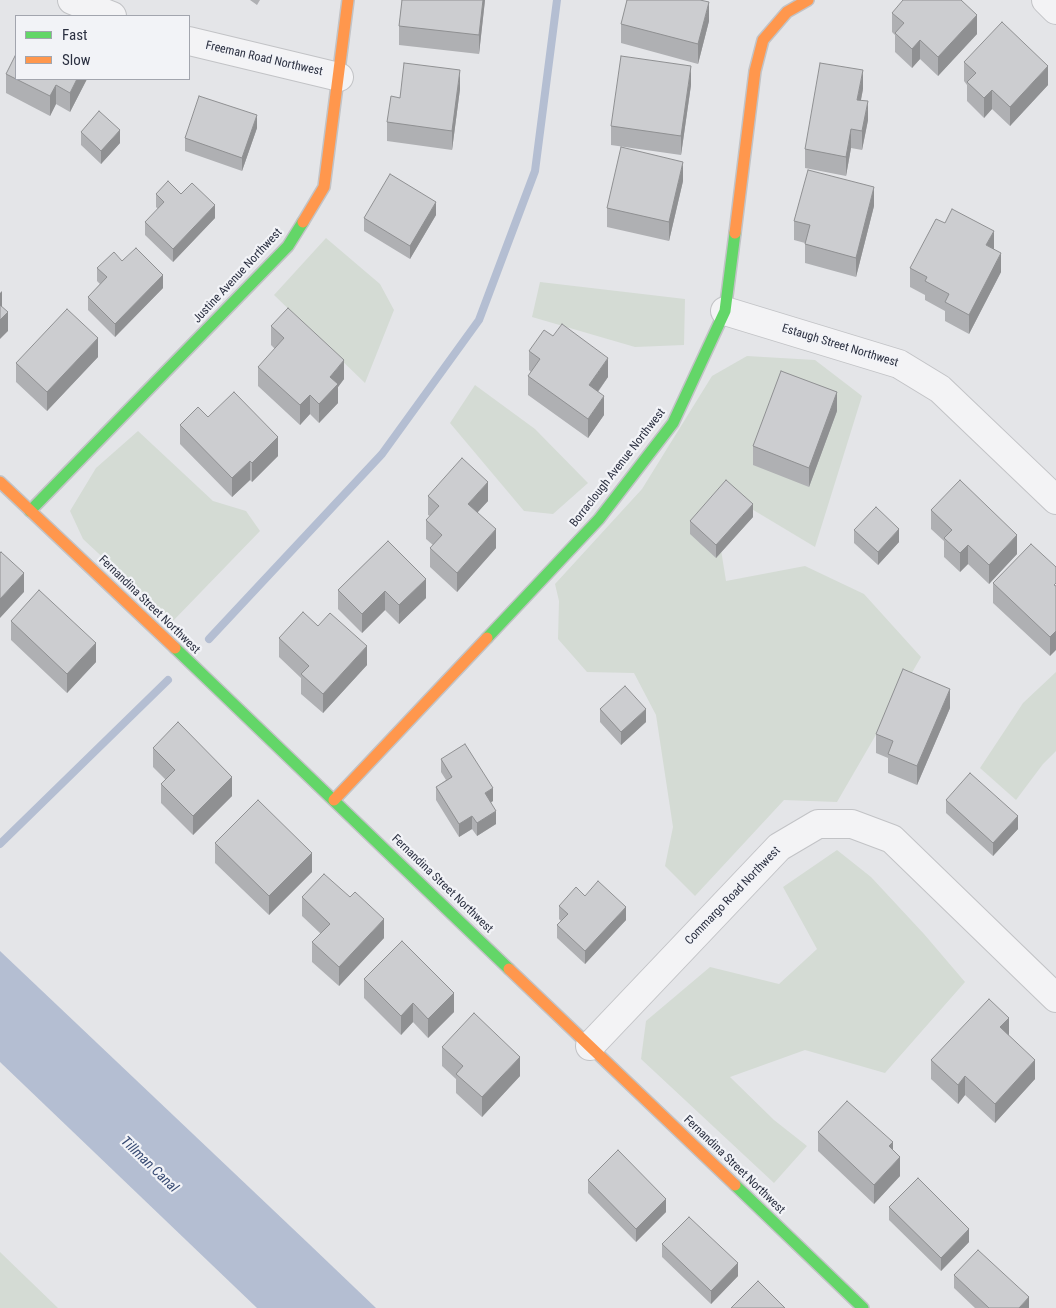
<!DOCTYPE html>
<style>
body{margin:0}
#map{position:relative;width:1056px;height:1308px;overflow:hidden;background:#e4e5e8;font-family:"Roboto Condensed",sans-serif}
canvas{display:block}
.legend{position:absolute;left:15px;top:15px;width:175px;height:65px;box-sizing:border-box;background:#f2f3f7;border:1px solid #a2a5ae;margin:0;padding:6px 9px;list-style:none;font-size:15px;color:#2b3041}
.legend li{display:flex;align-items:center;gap:10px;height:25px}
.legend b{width:25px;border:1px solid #a2a5ae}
</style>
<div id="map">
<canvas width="1056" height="1308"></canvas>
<ul class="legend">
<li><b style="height:6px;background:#63d668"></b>Fast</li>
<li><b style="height:6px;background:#ff974d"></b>Slow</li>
</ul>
</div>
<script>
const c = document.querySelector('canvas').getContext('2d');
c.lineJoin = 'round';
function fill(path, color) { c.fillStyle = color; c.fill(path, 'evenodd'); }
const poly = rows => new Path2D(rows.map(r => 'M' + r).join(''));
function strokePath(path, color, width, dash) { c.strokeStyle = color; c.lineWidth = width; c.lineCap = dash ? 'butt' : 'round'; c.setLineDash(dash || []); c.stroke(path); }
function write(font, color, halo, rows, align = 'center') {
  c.font = font + ' "Roboto Condensed",sans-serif'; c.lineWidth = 4.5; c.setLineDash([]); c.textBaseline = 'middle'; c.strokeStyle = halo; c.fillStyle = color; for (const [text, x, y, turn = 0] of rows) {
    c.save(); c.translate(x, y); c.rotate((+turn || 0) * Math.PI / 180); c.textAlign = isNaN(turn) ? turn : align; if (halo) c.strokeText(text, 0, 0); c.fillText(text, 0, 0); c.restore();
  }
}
fill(poly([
 [326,238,380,284,394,310,365,383,274,295],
 [540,282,685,299,684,345,635,347,532,317],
 [747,356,815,360,862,396,815,547,745,505,718,531,726,581,805,566,864,594,921,657,837,802,784,800,695,896,665,866,673,827,656,715,634,673,587,672,558,639,559,601,555,584,642,489,712,376],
 [475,385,535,429,588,483,553,514,524,511,450,423],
 [138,431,213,501,246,511,260,531,172,622,83,539,70,511,96,468],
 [1056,672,1056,751,1043,764,1016,800,980,768,1023,703],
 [837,850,871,877,924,934,965,982,885,1073,805,1050,730,1077,774,1120,807,1146,774,1183,641,1059,646,1021,710,967,779,984,817,949,783,887],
 [0,1252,58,1308,0,1308]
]), '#d4dbd4');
fill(poly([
 [0,951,309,1244,376,1308,257,1308,0,1062]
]), '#b4bed2');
strokePath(poly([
 [209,639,382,454,479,320,535,171,557,0],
 [0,844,168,680]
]), '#b4bed2', 8);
const street = poly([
 [72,0,112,16],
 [1046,0,1056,10],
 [189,41,339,77],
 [725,311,899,364,940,389,1056,500],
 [590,1046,779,847,818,824,852,824,892,839,1056,998]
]);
const fast = poly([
 [30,511,288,246,303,222],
 [487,638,599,519,673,423,725,311,735,233],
 [175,648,509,969],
 [735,1185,863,1308]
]);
const slow = poly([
 [303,222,324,187,348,0],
 [735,233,755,71,763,40,787,12,808,0],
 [0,482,175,648],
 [334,800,487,638],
 [509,969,735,1185]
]);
strokePath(street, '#c2c3c6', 30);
strokePath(fast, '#c2c3c6', 14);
strokePath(slow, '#c2c3c6', 14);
strokePath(street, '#f3f3f5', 28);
strokePath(fast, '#63d668', 11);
strokePath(slow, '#ff974d', 11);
fill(poly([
 [250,0,260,0,257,5],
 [402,0,485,0,479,54,399,45,399,26],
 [892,13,977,34,938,76,920,59,912,68,895,52,895,35,892,32],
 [709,21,698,64,621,43,621,24],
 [964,62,1048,85,1010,126,992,109,984,118,967,101,967,85,964,81],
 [6,74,87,79,70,112,56,104,50,116,6,93],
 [691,85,681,155,611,145,611,126],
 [460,89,452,150,387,141,387,122,400,98],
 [863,89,861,100,868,120,862,150,851,148,846,176,805,168,805,149],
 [257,128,242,171,185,151,185,138],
 [81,132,120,143,101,164,81,145],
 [683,181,669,241,607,227,607,208],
 [156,194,181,194,215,218,173,262,145,235,145,222,158,209,156,207],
 [874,206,856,277,805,263,805,243,794,240,794,221],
 [436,215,410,259,364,231,364,218],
 [994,249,1001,272,969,334,945,321,945,311,925,300,925,295,910,287,910,268],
 [97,268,163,288,115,337,88,310,88,297,100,284,97,281],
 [271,326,344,379,338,387,338,403,319,423,310,414,300,425,258,386,258,367,275,349,271,345],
 [529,351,608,377,598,392,604,415,588,438,528,395,528,376,531,372,529,370],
 [98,357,47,411,16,382,16,363],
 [837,411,809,487,753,465,753,446],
 [208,417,278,456,252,482,250,480,232,497,180,444,180,425],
 [428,496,488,501,477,512,496,548,457,592,430,567,430,548,433,545,426,539,426,520,430,516,428,515],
 [931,510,1017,554,989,584,968,564,960,572,944,557,944,541,931,529],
 [753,517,716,558,690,534,690,521],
 [854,530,899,542,878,565,854,543],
 [388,541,426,598,399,624,385,610,362,633,338,609,338,590],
 [1056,567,1050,656,993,603,993,583],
 [11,621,96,662,67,693,11,640],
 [318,626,367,665,323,713,301,694,301,678,279,657,279,638],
 [950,708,917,785,888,773,888,758,876,753,876,734],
 [600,709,646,722,621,745,600,722],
 [153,748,232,796,193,835,161,803,161,784,166,780,153,767],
 [441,759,493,801,491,802,496,824,477,836,472,829,459,837,436,800,436,787,446,780,441,772],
 [946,800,1018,829,993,856,946,813],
 [215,843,312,872,269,915,215,863],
 [585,896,626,920,585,964,557,938,557,925,561,921,559,919,559,906],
 [302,897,384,938,339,986,312,962,312,942,321,934,302,916],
 [364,979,454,1012,428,1038,413,1022,401,1035,364,998],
 [1009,1036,1035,1079,995,1123,965,1095,958,1104,931,1079,931,1060],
 [442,1047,520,1076,482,1117,456,1093,456,1079,442,1066],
 [818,1132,900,1176,874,1204,818,1151],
 [588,1180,666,1212,636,1242,588,1193],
 [889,1207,969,1242,941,1271,889,1220],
 [662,1244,738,1276,711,1304,662,1257],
 [954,1275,1029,1308,975,1308,954,1288]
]), '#afb0b3');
fill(poly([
 [483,0,485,0,479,54,479,35],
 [709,2,709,21,698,64,698,44],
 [977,15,977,34,938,76,938,57],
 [920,40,920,59,912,68,912,49],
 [691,66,691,85,681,155,681,136],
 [1048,66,1048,85,1010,126,1010,107],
 [460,70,460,89,452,150,452,131],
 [863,70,863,89,857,119,857,100],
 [77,79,87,79,70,112,70,93],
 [56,85,56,104,50,116,50,96],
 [992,90,992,109,984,118,984,98],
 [868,101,868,120,862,150,862,131],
 [257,115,257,128,242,171,242,158],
 [851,129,851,148,846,176,846,157],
 [120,130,120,143,101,164,101,151],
 [683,162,683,181,669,241,669,222],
 [874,187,874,206,856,277,856,258],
 [436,202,436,215,410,259,410,246],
 [215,205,215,218,173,262,173,249],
 [994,231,994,250,986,245],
 [1001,253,1001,272,969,334,969,315],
 [163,275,163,288,115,337,115,324],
 [2,291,2,310,0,312,0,293],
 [8,312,8,331,0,339,0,320],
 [98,338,98,357,47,411,47,392],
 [608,358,608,377,589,404,589,385],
 [344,360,344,379,338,387,338,403,319,423,319,404,330,377],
 [837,392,837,411,809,487,809,468],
 [310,395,310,414,300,425,300,405],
 [604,396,604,415,588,438,588,419],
 [278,437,278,456,252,482,252,463],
 [250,461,250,480,232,497,232,478],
 [488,482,488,501,468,523,468,504],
 [753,504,753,517,716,558,716,545],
 [496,529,496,548,457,592,457,573],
 [899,529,899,542,878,565,878,552],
 [1017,535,1017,554,989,584,989,565],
 [968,545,968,564,960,572,960,553],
 [24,573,24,592,0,618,0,599],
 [426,579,426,598,399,624,399,605],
 [385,591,385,610,362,633,362,614],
 [1056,631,1056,650,1050,656,1050,637],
 [96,643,96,662,67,693,67,674],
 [367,646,367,665,323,713,323,694],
 [950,689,950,708,917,785,917,766],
 [646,709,646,722,621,745,621,732],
 [232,777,232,796,193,835,193,816],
 [493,788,493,801,485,806,485,793],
 [496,811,496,824,477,836,477,823],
 [472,816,472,829,459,837,459,824],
 [1018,816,1018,829,993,856,993,843],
 [312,853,312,872,269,915,269,896],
 [626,907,626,920,585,964,585,951],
 [384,919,384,938,339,986,339,967],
 [454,993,454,1012,428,1038,428,1019],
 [413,1003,413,1022,401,1035,401,1016],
 [1009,1018,1009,1037,1000,1027],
 [520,1057,520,1076,482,1117,482,1097],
 [1035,1060,1035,1079,995,1123,995,1104],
 [965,1076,965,1095,958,1104,958,1085],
 [893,1142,893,1161,889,1146],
 [900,1157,900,1176,874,1204,874,1185],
 [666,1199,666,1212,636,1242,636,1229],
 [969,1229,969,1242,941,1271,941,1258],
 [738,1263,738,1276,711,1304,711,1291],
 [1029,1297,1029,1308,1019,1308]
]), '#8f9092');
const building = poly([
 [402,0,483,0,479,35,399,26,402,0],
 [627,0,700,0,709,2,698,44,621,24,627,0],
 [903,0,961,0,977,15,938,57,920,40,912,49,895,33,904,23,892,13,903,0],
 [1002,22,1048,66,1010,107,992,90,984,98,967,82,976,73,964,62,1002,22],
 [16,54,16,79,77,79,70,93,56,85,50,96,6,74,16,54],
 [621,56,691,66,681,136,611,126,621,56],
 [404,63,460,70,452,131,387,122,391,96,400,98,404,63],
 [820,63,863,70,857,100,868,101,862,131,851,129,846,157,805,149,820,63],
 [199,96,257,115,242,158,185,138,199,96],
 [99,111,120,130,101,151,81,132,99,111],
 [621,147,683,162,669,222,607,208,621,147],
 [808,170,874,187,856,258,805,244,810,225,794,221,808,170],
 [390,174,436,202,410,246,364,218,390,174],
 [168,181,181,194,192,183,215,205,173,249,145,222,164,202,156,194,168,181],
 [952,209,994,231,986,245,1001,253,969,315,945,302,949,294,925,281,927,277,910,268,936,219,945,223,952,209],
 [136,248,163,275,115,324,88,297,107,277,97,268,114,252,122,261,136,248],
 [0,305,8,312,0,320,0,305],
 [288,308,344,360,330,377,338,384,319,404,310,395,300,405,258,367,284,338,271,326,288,308],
 [67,309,98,338,47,392,16,363,67,309],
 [562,324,608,358,589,385,604,396,588,419,528,376,540,359,529,351,544,330,553,336,562,324],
 [781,371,837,392,809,468,753,446,781,371],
 [234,392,278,437,252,463,250,461,232,478,180,425,198,407,208,417,234,392],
 [462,458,488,482,468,504,496,529,457,573,430,548,442,535,426,520,439,506,428,496,462,458],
 [726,480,753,504,716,545,690,521,726,480],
 [960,480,1017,535,989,565,968,545,960,553,944,538,952,530,931,510,960,480],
 [876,507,899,529,878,552,854,530,876,507],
 [388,541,426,579,399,605,385,591,362,614,338,590,388,541],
 [1031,544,1056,567,1056,583,1054,585,1056,586,1056,631,1050,637,993,583,1031,544],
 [1,552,24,573,0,599,0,553,1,552],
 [39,590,96,643,67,674,11,621,39,590],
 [303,612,318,626,330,613,367,646,323,694,301,674,309,666,279,638,303,612],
 [903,669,950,689,917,766,888,754,893,741,876,734,903,669],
 [625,686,646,709,621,732,600,709,625,686],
 [178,722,232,777,193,816,161,784,175,770,153,748,178,722],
 [465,744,493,788,485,793,496,811,477,823,472,816,459,824,436,787,452,777,441,759,465,744],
 [970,773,1018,816,993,843,946,800,970,773],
 [258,800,312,853,269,896,215,843,258,800],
 [324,874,350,897,355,892,384,919,339,967,312,942,330,924,302,897,324,874],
 [598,881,626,907,585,951,557,925,568,914,559,906,576,887,585,896,598,881],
 [402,941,454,993,428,1019,413,1003,401,1016,364,979,402,941],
 [989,999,1009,1018,1000,1027,1035,1060,995,1104,965,1076,958,1085,931,1060,989,999],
 [474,1013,520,1057,482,1097,456,1074,463,1066,442,1047,474,1013],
 [847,1101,893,1142,889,1146,900,1157,874,1185,818,1132,847,1101],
 [618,1150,666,1199,636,1229,588,1180,618,1150],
 [918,1178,969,1229,941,1258,889,1207,918,1178],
 [689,1217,738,1263,711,1291,662,1244,689,1217],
 [978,1250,1029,1297,1019,1308,989,1308,954,1275,978,1250],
 [758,1281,785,1308,731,1308,758,1281]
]);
fill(building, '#cccdd0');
strokePath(building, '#8f9092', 1);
write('12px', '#2b3041', '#f2f3f7', [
 ["Freeman Road Northwest",264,59,13],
 ["Justine Avenue Northwest",238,276,-47],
 ["Estaugh Street Northwest",840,346,17],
 ["Borraclough Avenue Northwest",618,468,-52],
 ["Fernandina Street Northwest",149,605,44],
 ["Fernandina Street Northwest",442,884,44],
 ["Commargo Road Northwest",733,896,-46],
 ["Fernandina Street Northwest",734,1165,44]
]);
write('italic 14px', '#374a73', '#f2f3f7', [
 ["Tillman Canal",149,1165,44]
]);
</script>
